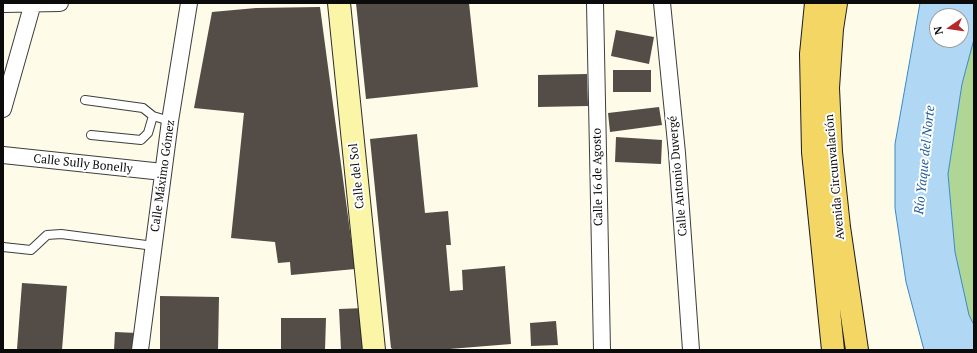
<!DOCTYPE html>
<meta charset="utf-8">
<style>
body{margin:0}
#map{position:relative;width:977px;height:353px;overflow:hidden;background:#fefbe9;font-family:"PT Serif",serif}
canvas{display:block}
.frame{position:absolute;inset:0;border:4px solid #0b0b0b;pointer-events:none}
.north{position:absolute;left:929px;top:8px;width:40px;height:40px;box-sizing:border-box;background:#fff;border:1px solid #9d9d9d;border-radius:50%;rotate:257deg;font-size:11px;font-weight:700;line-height:16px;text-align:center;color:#0b0b0b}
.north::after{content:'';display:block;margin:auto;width:14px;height:18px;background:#b32a2a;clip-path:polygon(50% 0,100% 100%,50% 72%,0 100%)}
</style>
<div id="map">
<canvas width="977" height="353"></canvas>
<div class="frame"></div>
<div class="north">N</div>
</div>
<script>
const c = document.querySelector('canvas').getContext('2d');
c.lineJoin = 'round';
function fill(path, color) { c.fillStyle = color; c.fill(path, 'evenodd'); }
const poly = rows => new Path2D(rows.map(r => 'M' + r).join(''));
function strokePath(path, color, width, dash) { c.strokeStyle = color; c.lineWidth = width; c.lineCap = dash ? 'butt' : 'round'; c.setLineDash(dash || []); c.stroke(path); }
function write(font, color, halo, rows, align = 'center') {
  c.font = font + ' "PT Serif",serif'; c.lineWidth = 4; c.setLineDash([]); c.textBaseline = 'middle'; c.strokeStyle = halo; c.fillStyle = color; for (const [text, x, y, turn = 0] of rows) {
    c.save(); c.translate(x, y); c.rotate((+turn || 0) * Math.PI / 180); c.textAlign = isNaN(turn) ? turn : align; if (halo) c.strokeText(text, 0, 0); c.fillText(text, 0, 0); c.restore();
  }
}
fill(poly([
 [974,39,974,324,969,315,955,252,948,174,962,84]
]), '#afd695');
const water = poly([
 [920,3,974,3,974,39,962,84,948,174,955,252,969,315,974,325,974,350,924,350,906,282,895,208,895,144,920,3],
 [937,16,961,16,961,40,937,40,937,16]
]);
fill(water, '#b0d7f3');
strokePath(water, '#3a88c7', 1);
fill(poly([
 [356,3,469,3,478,87,366,99],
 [320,7,355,269,291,275,290,262,278,263,275,242,231,238,244,113,194,108,212,12,256,8],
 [616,30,654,37,649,64,611,56],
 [613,70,651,70,651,92,613,92],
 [587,74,588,106,538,107,538,75],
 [659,107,662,125,610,132,608,113],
 [417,134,425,213,448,211,451,245,446,245,450,291,463,290,462,270,505,266,511,344,437,350,394,350,391,348,370,139],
 [616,137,662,140,661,164,615,162],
 [22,283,67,286,62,350,17,349],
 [160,296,219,297,218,350,160,350],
 [365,308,366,343,361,350,341,350,339,309],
 [281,318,326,318,325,350,281,350],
 [556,321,558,345,531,346,530,323],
 [115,332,137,333,135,350,114,350]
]), '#534c47');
const service = poly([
 [85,100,143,108,153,116,170,121],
 [91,135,141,140,148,133,153,116],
 [3,247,31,250,47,235,61,234,154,246]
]);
const minor = poly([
 [595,3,602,350],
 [662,3,677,153,691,350],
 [3,4,60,3],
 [3,109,33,3],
 [3,155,163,172],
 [140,350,170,121,189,3]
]);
const secondary = poly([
 [339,3,374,350]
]);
const primary = poly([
 [816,3,811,54,813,152,833,350],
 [836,3,832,29,828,88,831,152,839,227,857,350]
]);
strokePath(service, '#3e3e3e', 10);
strokePath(minor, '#3e3e3e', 18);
strokePath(secondary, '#2d2d2d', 24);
strokePath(primary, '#1c1c1c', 24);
strokePath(service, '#fff', 8);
strokePath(minor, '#fff', 16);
strokePath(secondary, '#fbf6a7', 22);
strokePath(primary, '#f3d664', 22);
write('12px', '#0b0b0b', '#fff', [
 ["Calle Sully Bonelly",83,164,6],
 ["Calle Máximo Gómez",163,176,-82],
 ["Calle del Sol",357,176,-96],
 ["Calle Antonio Duvergé",678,176,-95],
 ["Calle 16 de Agosto",598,177,-91],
 ["Avenida Circunvalación",835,177,-95]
]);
write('italic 13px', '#1b5a96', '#fff', [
 ["Río Yaque del Norte",925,160,-84]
]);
</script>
